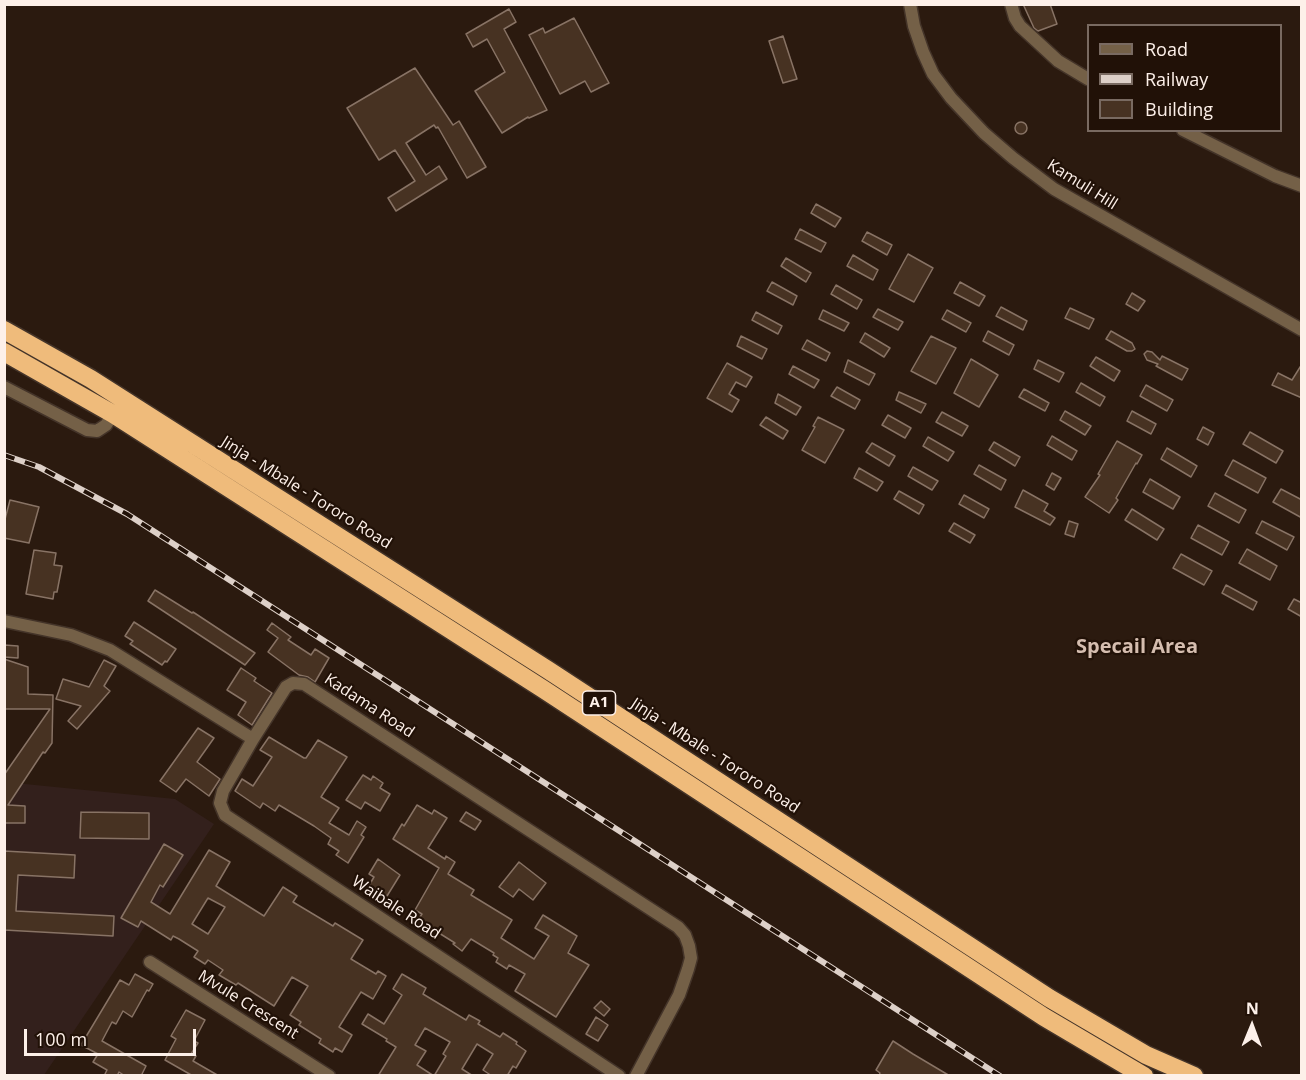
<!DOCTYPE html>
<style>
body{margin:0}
#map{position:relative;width:1306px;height:1080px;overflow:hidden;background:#2b1a0f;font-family:"Open Sans",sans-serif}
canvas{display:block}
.frame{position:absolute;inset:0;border:6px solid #fdf0e9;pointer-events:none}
.legend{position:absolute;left:1087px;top:24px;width:195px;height:108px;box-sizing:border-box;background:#211107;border:2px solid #796a61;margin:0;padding:8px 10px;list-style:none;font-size:18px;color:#fdf0e9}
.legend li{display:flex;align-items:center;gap:12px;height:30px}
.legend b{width:30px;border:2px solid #796a61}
.north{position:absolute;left:1222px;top:996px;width:60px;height:60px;-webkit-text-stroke:4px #211107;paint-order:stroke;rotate:1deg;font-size:16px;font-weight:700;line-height:24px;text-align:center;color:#fdf0e9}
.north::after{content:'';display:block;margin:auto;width:21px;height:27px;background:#fdf0e9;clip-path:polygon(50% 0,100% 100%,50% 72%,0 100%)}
.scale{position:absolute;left:24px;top:1029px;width:172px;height:27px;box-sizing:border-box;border:3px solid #fdf0e9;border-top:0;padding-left:8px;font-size:18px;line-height:21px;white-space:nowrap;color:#fdf0e9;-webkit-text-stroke:4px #211107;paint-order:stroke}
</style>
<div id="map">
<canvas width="1306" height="1080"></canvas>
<div class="frame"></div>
<ul class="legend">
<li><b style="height:8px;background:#746047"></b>Road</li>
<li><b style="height:8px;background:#ddd0c8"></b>Railway</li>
<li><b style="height:16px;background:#473222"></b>Building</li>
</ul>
<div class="north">N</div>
<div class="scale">100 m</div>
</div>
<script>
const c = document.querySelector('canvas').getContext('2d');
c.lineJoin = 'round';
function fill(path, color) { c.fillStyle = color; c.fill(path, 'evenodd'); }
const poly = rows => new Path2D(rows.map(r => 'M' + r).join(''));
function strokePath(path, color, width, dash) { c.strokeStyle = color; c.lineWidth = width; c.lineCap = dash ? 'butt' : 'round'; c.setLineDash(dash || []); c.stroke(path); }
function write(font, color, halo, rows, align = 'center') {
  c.font = font + ' "Open Sans",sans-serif'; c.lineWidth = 4.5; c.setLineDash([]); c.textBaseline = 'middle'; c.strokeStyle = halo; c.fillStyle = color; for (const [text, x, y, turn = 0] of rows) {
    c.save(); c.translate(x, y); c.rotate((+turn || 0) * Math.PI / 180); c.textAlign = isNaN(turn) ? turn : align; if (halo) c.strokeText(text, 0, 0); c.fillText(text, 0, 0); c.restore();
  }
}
fill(poly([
 [15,783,175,799,214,824,44,1075,10,1075,5,1072,4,803]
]), '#33201c');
const building = poly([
 [1023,4,1050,4,1057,24,1038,31,1034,28,1023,4],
 [509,9,516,22,504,29,547,110,529,118,528,117,502,133,475,91,505,72,487,39,473,47,466,34,509,9],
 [574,18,609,83,591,92,585,81,560,94,529,35,543,28,545,33,574,18],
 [783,36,797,79,783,83,769,41,783,36],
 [415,68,453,125,459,121,486,167,467,178,438,127,436,128,434,125,406,143,426,175,439,166,447,179,396,211,388,198,415,181,395,150,379,160,347,108,415,68],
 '1015 128a6 6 0 1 1 12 0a6 6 0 1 1-12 0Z',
 [816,204,841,218,835,227,811,213,816,204],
 [800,229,826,243,821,252,795,239,800,229],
 [867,232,892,245,887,255,862,241,867,232],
 [908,254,933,268,914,302,889,289,908,254],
 [853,255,878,270,873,280,847,266,853,255],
 [786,258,811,273,806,282,781,266,786,258],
 [772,282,797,296,793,305,767,291,772,282],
 [960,282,985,296,979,306,954,293,960,282],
 [836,285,862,300,857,309,831,294,836,285],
 [1132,293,1145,301,1138,311,1126,304,1132,293],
 [1001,307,1027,321,1023,330,996,316,1001,307],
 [1070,308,1094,319,1089,329,1065,318,1070,308],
 [878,309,903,322,898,330,873,317,878,309],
 [823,310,849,323,844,331,819,319,823,310],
 [947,310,971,323,966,332,942,319,947,310],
 [756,312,782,326,778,334,752,320,756,312],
 [988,331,1014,345,1009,355,983,341,988,331],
 [1111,331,1132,343,1135,349,1132,351,1127,351,1106,339,1111,331],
 [865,333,890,348,884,357,860,342,865,333],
 [741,336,767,349,762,359,737,346,741,336],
 [931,336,956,348,936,384,911,371,931,336],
 [807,340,830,353,826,361,802,349,807,340],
 [1147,351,1152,352,1160,360,1162,356,1188,369,1182,380,1156,366,1158,364,1147,360,1144,354,1147,351],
 [1096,357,1120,371,1114,381,1090,366,1096,357],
 [971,359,998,375,979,407,954,393,971,359],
 [848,360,875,374,869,385,844,372,848,360],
 [1038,360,1064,373,1059,382,1034,369,1038,360],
 [727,363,752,377,746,387,736,382,729,394,739,400,732,412,707,398,727,363],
 [1302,364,1302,398,1272,385,1278,373,1292,380,1302,364],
 [793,366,819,380,814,388,789,374,793,366],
 [1081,383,1105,397,1100,406,1076,392,1081,383],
 [1146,385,1173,400,1167,411,1140,396,1146,385],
 [837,387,860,400,855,409,831,396,837,387],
 [1024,389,1049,403,1045,411,1019,397,1024,389],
 [899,392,926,404,921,413,896,400,899,392],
 [778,394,801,407,796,415,775,403,778,394],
 [1065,411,1091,426,1085,435,1060,420,1065,411],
 [1132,411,1156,424,1151,434,1127,421,1132,411],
 [942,412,968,426,962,436,936,422,942,412],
 [888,415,911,428,905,438,882,425,888,415],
 [766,417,788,431,783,439,760,425,766,417],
 [818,417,844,430,825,463,802,450,815,427,813,426,818,417],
 [1203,427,1214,433,1208,445,1197,439,1203,427],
 [1250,432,1283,451,1276,463,1243,444,1250,432],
 [1052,436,1077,451,1072,460,1047,445,1052,436],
 [928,437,954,452,948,461,923,446,928,437],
 [1117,441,1142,455,1137,464,1136,463,1116,498,1118,500,1109,513,1085,497,1100,475,1098,474,1117,441],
 [994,442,1020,457,1015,466,989,450,994,442],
 [872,443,895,456,889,466,866,452,872,443],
 [1167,448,1197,466,1191,477,1161,459,1167,448],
 [1233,460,1266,478,1258,493,1225,475,1233,460],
 [979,465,1006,480,1001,490,974,474,979,465],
 [913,467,938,481,932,490,908,476,913,467],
 [859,468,883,482,877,491,854,478,859,468],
 [1052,473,1061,478,1054,490,1046,485,1052,473],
 [1150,479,1180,497,1173,509,1143,492,1150,479],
 [1281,489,1302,500,1302,518,1273,502,1281,489],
 [1023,490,1048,504,1044,511,1055,518,1050,525,1015,507,1023,490],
 [899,491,924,505,919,514,894,499,899,491],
 [1215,493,1246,510,1239,523,1208,506,1215,493],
 [964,495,989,509,984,518,959,504,964,495],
 [10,500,39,507,29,543,4,538,4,523,10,500],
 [1132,509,1164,529,1157,540,1125,520,1132,509],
 [1069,521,1078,524,1074,537,1065,534,1069,521],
 [1262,521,1294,537,1287,550,1256,533,1262,521],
 [954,523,975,535,970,543,949,531,954,523],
 [1198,525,1229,542,1222,555,1191,538,1198,525],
 [1247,549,1277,566,1270,580,1239,563,1247,549],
 [34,550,56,553,54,565,62,566,57,592,54,592,53,599,26,594,34,550],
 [1181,554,1212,571,1204,585,1173,568,1181,554],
 [1226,585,1257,602,1253,610,1222,593,1226,585],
 [155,590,192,613,193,612,255,653,245,665,148,601,155,590],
 [1294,599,1302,603,1302,617,1288,609,1294,599],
 [134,622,176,649,167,662,165,661,162,665,130,644,133,641,125,636,134,622],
 [272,623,291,637,288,640,311,655,315,649,329,658,315,682,308,677,299,675,268,652,278,638,267,630,272,623],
 [4,645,18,646,18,658,4,657,4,645],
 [4,659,28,667,28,694,53,695,52,743,45,753,43,752,8,805,25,806,25,823,4,823,4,775,50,709,4,709,4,659],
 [104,660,116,666,104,686,110,691,77,729,68,721,81,706,56,699,63,679,89,687,104,660],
 [241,668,256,678,254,681,272,693,252,725,238,715,246,702,227,690,241,668],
 [198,728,214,738,197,762,220,779,209,796,186,779,176,792,160,781,198,728],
 [269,737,304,758,306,758,318,740,347,757,321,797,339,808,329,823,349,835,357,821,366,827,361,835,364,837,348,863,336,855,339,851,328,844,331,838,314,826,279,805,275,811,263,803,260,808,235,791,242,779,253,786,272,757,260,750,269,737],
 [363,775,371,780,373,776,383,783,380,788,390,794,380,811,365,802,361,809,346,800,363,775],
 [417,805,432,814,434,810,447,818,428,848,445,859,446,856,455,862,448,874,474,890,471,895,512,920,501,938,534,959,549,936,535,928,543,915,577,936,568,953,589,965,556,1017,515,991,525,974,509,965,507,969,496,962,498,958,493,955,494,953,471,939,462,951,453,944,455,943,418,920,422,914,415,910,439,868,393,839,402,824,404,826,417,805],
 [81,812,149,813,149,839,80,838,81,812],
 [466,812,481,821,475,830,460,821,466,812],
 [164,844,183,855,163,887,160,885,151,902,170,914,209,850,230,862,216,886,264,916,283,887,297,896,293,902,333,926,335,923,363,940,351,959,376,974,378,971,386,976,373,999,361,992,339,1027,352,1035,342,1052,335,1048,333,1052,319,1043,321,1039,299,1025,301,1022,290,1015,308,986,292,977,274,1006,238,983,236,985,219,975,223,970,208,960,205,964,194,957,198,951,179,939,173,936,171,940,141,921,138,927,121,918,164,844],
 [208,898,225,907,208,934,192,924,208,898],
 [4,851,75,855,74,878,18,875,16,911,114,916,113,936,4,930,4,851],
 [378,859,400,875,387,896,380,892,378,896,367,889,374,877,369,874,378,859],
 [519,862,546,883,533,900,519,889,513,897,499,887,519,862],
 [135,974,153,984,149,991,147,990,132,1017,123,1011,116,1024,112,1022,102,1041,146,1066,141,1076,125,1076,119,1072,117,1076,104,1076,107,1070,93,1062,98,1054,81,1045,120,980,129,985,135,974],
 [402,974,426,988,423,994,466,1020,469,1015,480,1021,478,1024,500,1037,503,1033,517,1042,516,1044,526,1051,516,1068,513,1066,507,1076,492,1076,483,1070,493,1054,477,1044,462,1069,473,1076,434,1076,446,1056,443,1054,450,1042,425,1028,415,1045,426,1051,417,1065,434,1076,378,1076,396,1047,386,1041,387,1039,362,1024,368,1014,384,1024,402,995,393,989,402,974],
 [601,1001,610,1009,604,1016,594,1008,601,1001],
 [186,1010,205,1020,194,1041,198,1043,191,1054,196,1056,193,1061,219,1076,193,1076,165,1060,176,1039,171,1036,186,1010],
 [596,1017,608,1025,598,1041,586,1034,596,1017],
 [893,1041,913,1054,950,1076,879,1076,880,1073,876,1070,893,1041]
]);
fill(building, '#473222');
strokePath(building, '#887365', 1.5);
const minor = poly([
 [910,4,914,26,923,52,933,74,951,98,984,133,1013,158,1054,189,1302,330],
 [1011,4,1015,18,1020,26,1058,61,1088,79],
 [1183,130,1275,176,1302,186],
 [4,387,87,430,97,431,106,425,113,414],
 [4,621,71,635,110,650,253,739],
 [150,962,329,1076],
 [619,1076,225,815,220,803,223,791,253,739,286,687,293,683,304,684,678,927,685,935,689,946,691,958,688,969,679,995,636,1076]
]);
const highway = poly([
 [4,330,91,379,548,670,1049,998,1146,1055,1194,1076],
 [4,352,113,414,543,689,1044,1017,1144,1076]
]);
strokePath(minor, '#443429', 15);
strokePath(highway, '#443429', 21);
strokePath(minor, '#746047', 12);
strokePath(highway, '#efbb7b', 18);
const rail = poly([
 [4,455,39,467,127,514,1000,1076]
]);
strokePath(rail, '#ddd0c8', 6);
strokePath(rail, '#211107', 4, [11]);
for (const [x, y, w] of [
 [599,703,33]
]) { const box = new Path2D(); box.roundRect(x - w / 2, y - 12, w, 24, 4.5); c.fillStyle = '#211107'; c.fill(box); strokePath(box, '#fdf0e9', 1.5); }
write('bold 15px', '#fdf0e9', null, [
 ["A1",599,703]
]);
write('16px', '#fdf0e9', '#211107', [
 ["Kamuli Hill",1082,185,32],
 ["Jinja - Mbale - Tororo Road",306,493,32],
 ["Kadama Road",369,706,33],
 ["Jinja - Mbale - Tororo Road",715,756,33],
 ["Waibale Road",396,908,33],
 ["Mvule Crescent",248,1005,32]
]);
write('bold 20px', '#d5bdaf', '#211107', [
 ["Specail Area",1137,647]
]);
</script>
